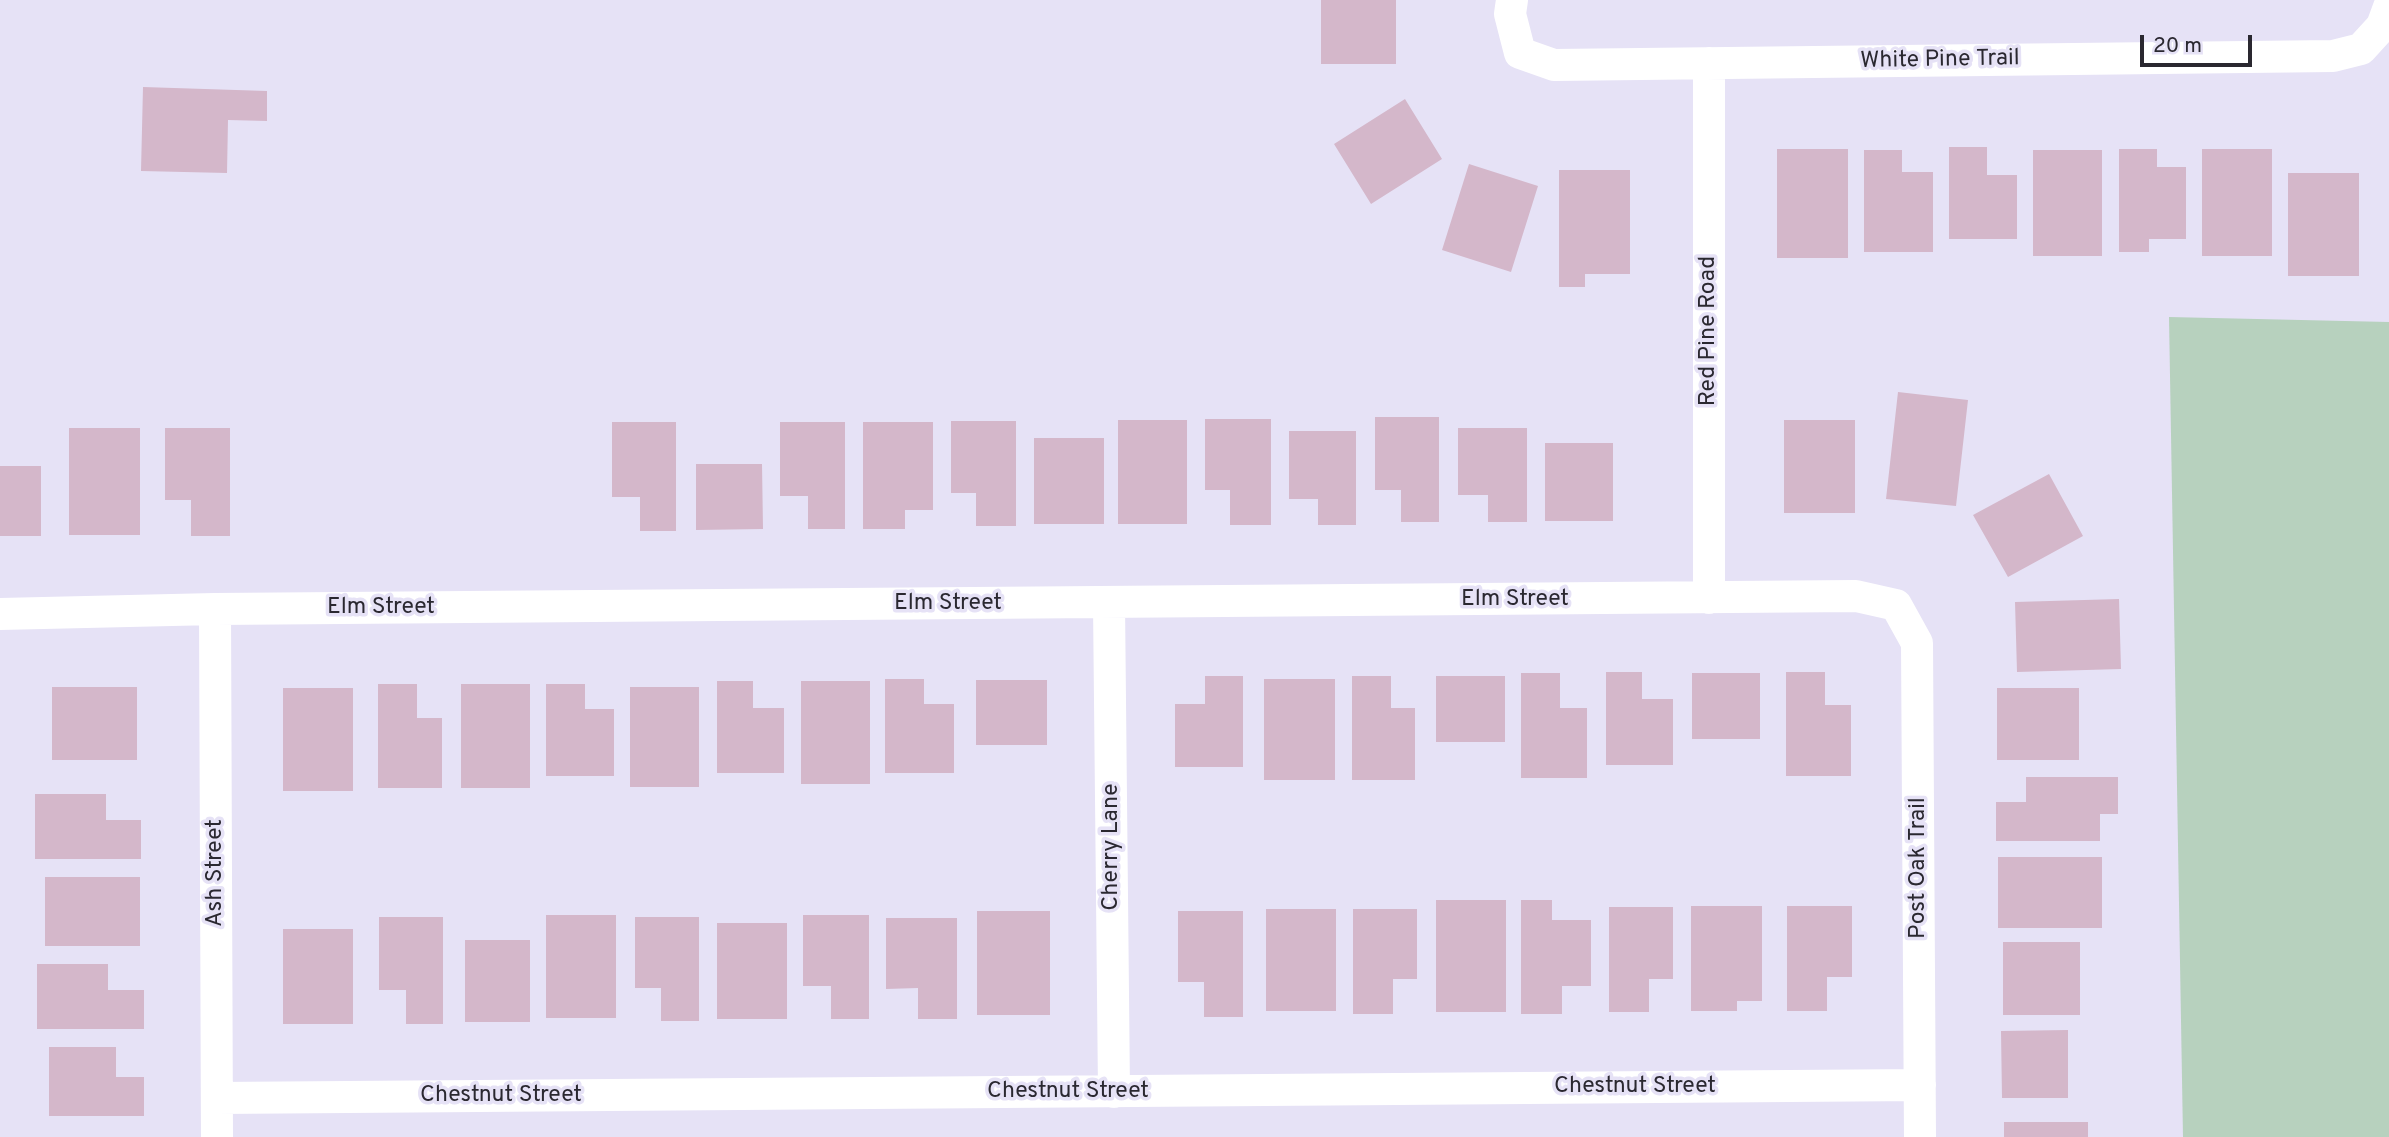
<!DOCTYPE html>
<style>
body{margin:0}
#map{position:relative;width:2389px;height:1137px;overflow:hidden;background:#e6e2f6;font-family:Overpass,sans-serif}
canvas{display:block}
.scale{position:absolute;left:2140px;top:35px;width:112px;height:32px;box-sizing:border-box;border:4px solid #2a2830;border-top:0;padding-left:9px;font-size:21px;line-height:24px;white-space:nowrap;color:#2a2830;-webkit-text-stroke:5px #e6e2f6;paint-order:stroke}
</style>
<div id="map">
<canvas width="2389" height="1137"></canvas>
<div class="scale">20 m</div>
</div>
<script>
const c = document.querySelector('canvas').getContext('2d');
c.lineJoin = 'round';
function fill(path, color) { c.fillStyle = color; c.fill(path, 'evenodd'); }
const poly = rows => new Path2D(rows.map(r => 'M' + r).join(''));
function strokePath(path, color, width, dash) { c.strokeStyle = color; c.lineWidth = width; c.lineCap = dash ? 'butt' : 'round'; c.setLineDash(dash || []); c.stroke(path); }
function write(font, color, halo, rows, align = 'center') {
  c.font = font + ' Overpass,sans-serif'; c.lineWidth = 7; c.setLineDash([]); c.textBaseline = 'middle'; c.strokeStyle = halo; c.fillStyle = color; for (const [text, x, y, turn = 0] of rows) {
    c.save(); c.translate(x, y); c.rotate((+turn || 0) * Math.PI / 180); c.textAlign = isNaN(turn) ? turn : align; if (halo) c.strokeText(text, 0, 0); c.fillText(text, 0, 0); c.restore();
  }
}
fill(poly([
 [2169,317,2389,322,2389,1137,2183,1137]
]), '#b7d1be');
fill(poly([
 [1321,0,1396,0,1396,64,1321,64],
 [143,87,267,91,267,121,228,120,227,173,141,171],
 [1405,99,1442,159,1371,204,1334,144],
 [1949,147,1987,147,1987,175,2017,175,2017,239,1949,239],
 [1777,149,1848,149,1848,258,1777,258],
 [2119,149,2157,149,2157,167,2186,167,2186,239,2149,239,2149,252,2119,252],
 [2202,149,2272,149,2272,256,2202,256],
 [1864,150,1902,150,1902,172,1933,172,1933,252,1864,252],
 [2033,150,2102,150,2102,256,2033,256],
 [1469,164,1538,186,1511,272,1442,250],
 [1559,170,1630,170,1630,274,1585,274,1585,287,1559,287],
 [2288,173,2359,173,2359,276,2288,276],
 [1898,392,1968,400,1956,506,1886,499],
 [1375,417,1439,417,1439,522,1401,522,1401,490,1375,490],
 [1205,419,1271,419,1271,525,1230,525,1230,490,1205,490],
 [1118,420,1187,420,1187,524,1118,524],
 [1784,420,1855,420,1855,513,1784,513],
 [951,421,1016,421,1016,526,976,526,976,493,951,493],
 [612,422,676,422,676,531,640,531,640,497,612,497],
 [780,422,845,422,845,529,808,529,808,496,780,496],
 [863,422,933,422,933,510,905,510,905,529,863,529],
 [69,428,140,428,140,535,69,535],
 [165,428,230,428,230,536,191,536,191,500,165,500],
 [1458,428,1527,428,1527,522,1488,522,1488,495,1458,495],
 [1289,431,1356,431,1356,525,1318,525,1318,499,1289,499],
 [1034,438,1104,438,1104,524,1034,524],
 [1545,443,1613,443,1613,521,1545,521],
 [696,464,762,464,763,529,696,530],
 [0,466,41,466,41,536,0,536],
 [2049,474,2083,536,2008,577,1973,515],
 [2119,599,2121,669,2017,672,2015,602],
 [1606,672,1642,672,1642,699,1673,699,1673,765,1606,765],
 [1786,672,1825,672,1825,705,1851,705,1851,776,1786,776],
 [1521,673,1560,673,1560,708,1587,708,1587,778,1521,778],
 [1692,673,1760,673,1760,739,1692,739],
 [1205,676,1243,676,1243,767,1175,767,1175,704,1205,704],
 [1352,676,1391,676,1391,708,1415,708,1415,780,1352,780],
 [1436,676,1505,676,1505,742,1436,742],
 [885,679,924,679,924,704,954,704,954,773,885,773],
 [1264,679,1335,679,1335,780,1264,780],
 [976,680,1047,680,1047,745,976,745],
 [717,681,753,681,753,708,784,708,784,773,717,773],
 [801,681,870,681,870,784,801,784],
 [378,684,417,684,417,718,442,718,442,788,378,788],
 [461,684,530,684,530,788,461,788],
 [546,684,585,684,585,709,614,709,614,776,546,776],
 [52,687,137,687,137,760,52,760],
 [630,687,699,687,699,787,630,787],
 [283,688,353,688,353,791,283,791],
 [1997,688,2079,688,2079,760,1997,760],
 [2026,777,2118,777,2118,814,2100,814,2100,841,1996,841,1996,802,2026,802],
 [35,794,106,794,106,820,141,820,141,859,35,859],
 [1998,857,2102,857,2102,928,1998,928],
 [45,877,140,877,140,946,45,946],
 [1436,900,1506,900,1506,1012,1436,1012],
 [1521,900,1552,900,1552,920,1591,920,1591,986,1562,986,1562,1014,1521,1014],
 [1691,906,1762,906,1762,1001,1737,1001,1737,1011,1691,1011],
 [1787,906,1852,906,1852,977,1827,977,1827,1011,1787,1011],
 [1609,907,1673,907,1673,979,1649,979,1649,1012,1609,1012],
 [1266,909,1336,909,1336,1011,1266,1011],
 [1353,909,1417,909,1417,979,1393,979,1393,1014,1353,1014],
 [977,911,1050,911,1050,1015,977,1015],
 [1178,911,1243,911,1243,1017,1204,1017,1204,982,1178,982],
 [546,915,616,915,616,1018,546,1018],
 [803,915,869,915,869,1019,831,1019,831,986,803,986],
 [379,917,443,917,443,1024,406,1024,406,990,379,990],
 [635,917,699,917,699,1021,661,1021,661,988,635,988],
 [886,918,957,918,957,1019,918,1019,918,988,886,989],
 [717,923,787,923,787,1019,717,1019],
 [283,929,353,929,353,1024,283,1024],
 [465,940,530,940,530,1022,465,1022],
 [2003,942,2080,942,2080,1015,2003,1015],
 [37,964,108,964,108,990,144,990,144,1029,37,1029],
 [2068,1030,2068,1098,2002,1098,2001,1031],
 [49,1047,116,1047,116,1077,144,1077,144,1116,49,1116],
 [2004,1122,2088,1122,2088,1137,2004,1137]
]), '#d4b7ca');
strokePath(poly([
 [1512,0,1510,14,1520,53,1554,65,2333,56,2361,49,2382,26,2389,7],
 [1709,63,1709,598],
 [1109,603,1114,1092],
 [215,609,217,1137],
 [0,614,215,609,1856,596,1896,605,1917,643,1920,1137],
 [217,1098,1920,1085]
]), '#fff', 32);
write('23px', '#2a2830', '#e6e2f6', [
 ["White Pine Trail",1940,61,-1],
 ["Red Pine Road",1709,331,-90],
 ["Elm Street",1515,600],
 ["Elm Street",948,604],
 ["Elm Street",381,608],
 ["Cherry Lane",1112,847,-90],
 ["Post Oak Trail",1919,868,-90],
 ["Ash Street",216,873,-90],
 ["Chestnut Street",1635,1087],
 ["Chestnut Street",1068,1092],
 ["Chestnut Street",501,1096]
]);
</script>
